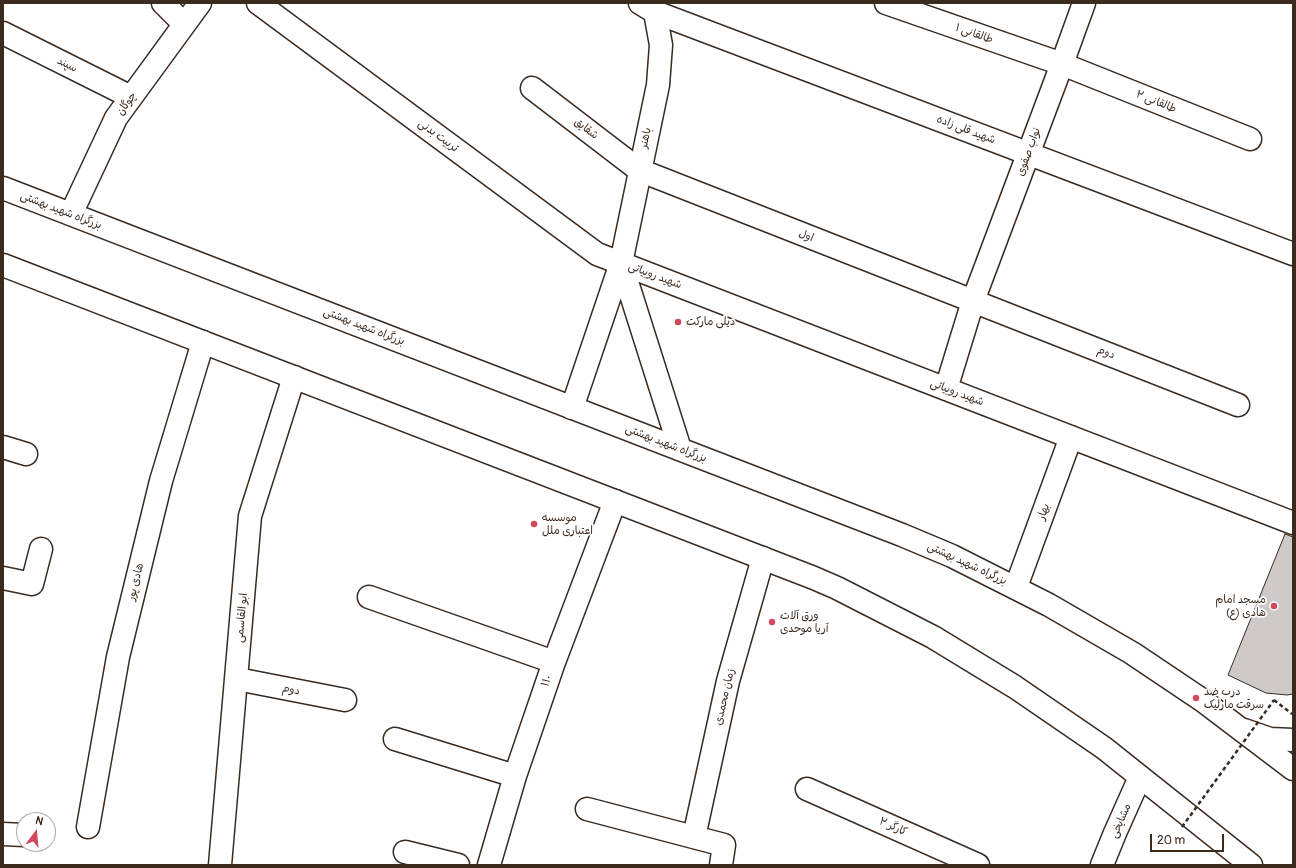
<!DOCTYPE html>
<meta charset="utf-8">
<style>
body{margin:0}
#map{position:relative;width:1296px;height:868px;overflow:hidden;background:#fff;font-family:Pangolin,sans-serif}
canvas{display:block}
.frame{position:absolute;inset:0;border:4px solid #3b2a1e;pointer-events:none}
.north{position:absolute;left:16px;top:812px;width:40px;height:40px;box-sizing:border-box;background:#fff;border:1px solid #b1aaa5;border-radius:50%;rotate:16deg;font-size:11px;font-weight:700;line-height:16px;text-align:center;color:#3b2a1e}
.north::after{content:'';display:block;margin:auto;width:14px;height:18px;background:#d1495b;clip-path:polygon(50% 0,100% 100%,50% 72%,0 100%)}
.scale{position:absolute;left:1150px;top:834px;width:74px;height:18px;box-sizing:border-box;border:2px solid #3b2a1e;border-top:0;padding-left:5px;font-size:12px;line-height:14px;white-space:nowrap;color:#3b2a1e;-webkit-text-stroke:3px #fff;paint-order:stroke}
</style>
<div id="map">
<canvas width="1296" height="868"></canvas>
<div class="frame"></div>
<div class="north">N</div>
<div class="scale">20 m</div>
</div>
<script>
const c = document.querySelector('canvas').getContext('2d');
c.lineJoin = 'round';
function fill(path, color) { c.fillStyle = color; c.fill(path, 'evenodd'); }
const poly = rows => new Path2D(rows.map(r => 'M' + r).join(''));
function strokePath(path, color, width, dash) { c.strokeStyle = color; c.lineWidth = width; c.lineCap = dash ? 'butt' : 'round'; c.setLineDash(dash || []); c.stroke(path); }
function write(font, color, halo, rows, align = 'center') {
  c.font = font + ' Pangolin,"Playpen Sans Arabic",sans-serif'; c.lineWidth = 3.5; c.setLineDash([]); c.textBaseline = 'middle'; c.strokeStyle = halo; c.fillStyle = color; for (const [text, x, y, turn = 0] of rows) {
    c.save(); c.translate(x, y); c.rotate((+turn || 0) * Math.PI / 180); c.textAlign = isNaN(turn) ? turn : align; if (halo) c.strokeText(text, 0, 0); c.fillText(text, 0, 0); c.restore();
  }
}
const building = poly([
 [1285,534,1293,537,1293,694,1287,695,1266,693,1228,675,1285,534]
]);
fill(building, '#cfcac7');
strokePath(building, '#3b2a1e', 1);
const minor = poly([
 [163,3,184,24],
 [258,3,597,254,1293,523],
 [640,3,655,12,1293,254],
 [886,3,1062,64,1250,139],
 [3,33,131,97],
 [532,88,639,170,1238,405],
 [71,214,116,118,200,3],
 [621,263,680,449],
 [946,389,973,301,1062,64,1084,3],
 [572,408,621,263,658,85,661,45,655,12],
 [3,447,26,454],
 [3,578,32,584,41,549],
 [1016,587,1071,437],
 [369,597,554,662],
 [237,679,345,700],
 [395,739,515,776],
 [807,789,978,865],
 [587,809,724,845,721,865],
 [88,827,118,657,161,481,203,342],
 [3,834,24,835],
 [694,837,728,681,763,558],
 [405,852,458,865],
 [220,865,250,516,294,377],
 [489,865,515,776,554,662,615,501],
 [1102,865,1115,833,1140,777]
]);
const major = poly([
 [1244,730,1270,739,1293,740]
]);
const highway = poly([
 [3,188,902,535,952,556,1049,605,1132,653,1202,700,1293,769],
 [3,265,814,578,837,588,933,637,1015,687,1104,748,1251,865]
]);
strokePath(minor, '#3b2a1e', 25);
strokePath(major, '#3b2a1e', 25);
strokePath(highway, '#3b2a1e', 25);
strokePath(poly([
 [1274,700,1292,714]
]), '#3b2a1e', 2.5, [4, 3]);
strokePath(minor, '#fff', 22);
strokePath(major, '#fff', 22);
strokePath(highway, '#fff', 22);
strokePath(poly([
 [1182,827,1274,700]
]), '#3b2a1e', 2.5, [4, 3]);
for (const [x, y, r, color] of [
 [678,322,4,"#d1495b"],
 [534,524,4,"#d1495b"],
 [1274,606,4,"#d1495b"],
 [772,622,4,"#d1495b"],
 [1196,698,4,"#d1495b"]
]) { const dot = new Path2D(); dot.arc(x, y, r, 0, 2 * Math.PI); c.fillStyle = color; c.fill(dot); strokePath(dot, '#fff', 1.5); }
write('11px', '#3b2a1e', '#fff', [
 ["طالقانی ۱",974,34,19],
 ["سپند",67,65,27],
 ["طالقانی ۲",1156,102,22],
 ["چوگان",127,104,-54],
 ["شقایق",586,129,37],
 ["شهید قلی زاده",966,130,21],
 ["تربیت بدنی",438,136,36],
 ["باهنر",646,138,-78],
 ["نواب صفوی",1029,152,-70],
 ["بزرگراه شهید بهشتی",61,211,21],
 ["اول",806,236,22],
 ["شهید روبیاتی",655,276,21],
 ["بزرگراه شهید بهشتی",364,327,21],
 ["دوم",1106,353,21],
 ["شهید روبیاتی",957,393,21],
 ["بزرگراه شهید بهشتی",666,444,21],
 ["بهار",1044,512,-70],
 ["بزرگراه شهید بهشتی",967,564,25],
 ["هادی پور",136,582,-76],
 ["ابو القاسمی",242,618,-85],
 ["۱۱۰",547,681,-71],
 ["دوم",291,690,11],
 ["زمان محمدی",725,697,-77],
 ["مشایخی",1121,821,-66],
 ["کارگر ۲",893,827,24]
]);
write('11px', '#3b2a1e', '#fff', [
 ["دیلی مارکت",686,322],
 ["موسسه",542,518],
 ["اعتباری ملل",542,531],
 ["مسجد امام",1266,600,"right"],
 ["هادی (ع)",1266,613,"right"],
 ["ورق آلات",780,616],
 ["آریا موحدی",780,629],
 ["درب ضد",1204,692],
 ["سرقت مارلیک",1204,705]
], 'left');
</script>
